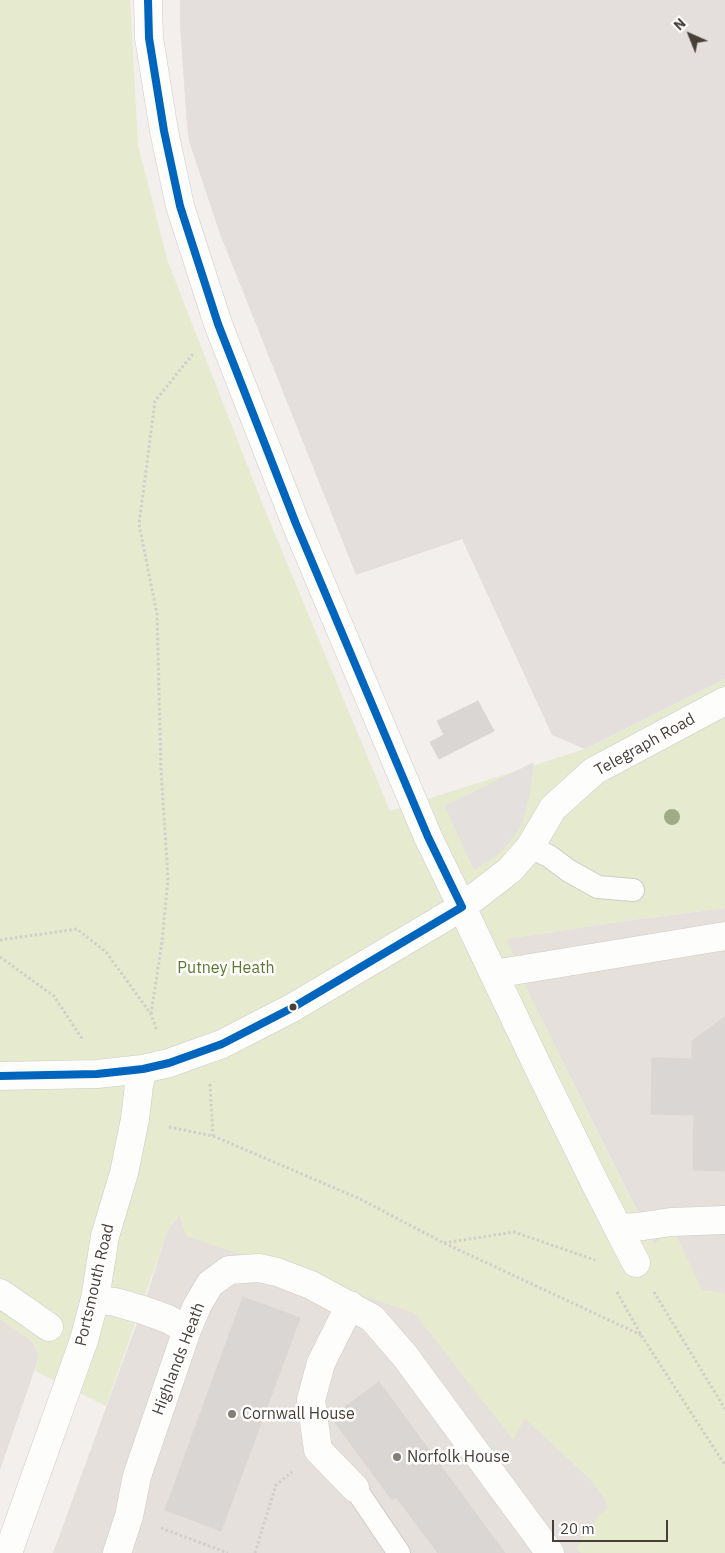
<!DOCTYPE html>
<style>
body{margin:0}
#map{position:relative;width:725px;height:1553px;overflow:hidden;background:#f2efed;font-family:"IBM Plex Sans",sans-serif}
canvas{display:block}
.north{position:absolute;left:665px;top:10px;width:50px;height:50px;-webkit-text-stroke:4px #fff;paint-order:stroke;rotate:316deg;font-size:14px;font-weight:700;line-height:20px;text-align:center;color:#483f39}
.north::after{content:'';display:block;margin:auto;width:18px;height:22px;background:#483f39;clip-path:polygon(50% 0,100% 100%,50% 72%,0 100%)}
.scale{position:absolute;left:552px;top:1520px;width:116px;height:22px;box-sizing:border-box;border:2px solid #483f39;border-top:0;padding-left:6px;font-size:15px;line-height:18px;white-space:nowrap;color:#483f39;-webkit-text-stroke:4px #fff;paint-order:stroke}
</style>
<div id="map">
<canvas width="725" height="1553"></canvas>
<div class="north">N</div>
<div class="scale">20 m</div>
</div>
<script>
const c = document.querySelector('canvas').getContext('2d');
c.lineJoin = 'round';
function fill(path, color) { c.fillStyle = color; c.fill(path, 'evenodd'); }
const poly = rows => new Path2D(rows.map(r => 'M' + r).join(''));
function strokePath(path, color, width, dash) { c.strokeStyle = color; c.lineWidth = width; c.lineCap = dash ? 'butt' : 'round'; c.setLineDash(dash || []); c.stroke(path); }
function write(font, color, halo, rows, align = 'center') {
  c.font = font + ' "IBM Plex Sans",sans-serif'; c.lineWidth = 5; c.setLineDash([]); c.textBaseline = 'middle'; c.strokeStyle = halo; c.fillStyle = color; for (const [text, x, y, turn = 0] of rows) {
    c.save(); c.translate(x, y); c.rotate((+turn || 0) * Math.PI / 180); c.textAlign = isNaN(turn) ? turn : align; if (halo) c.strokeText(text, 0, 0); c.fillText(text, 0, 0); c.restore();
  }
}
fill(poly([
 [725,908,725,1294,678,1287,657,1251,530,996,506,939,624,921],
 [185,1206,387,1287,589,1478,603,1496,636,1553,53,1553,146,1298,164,1241,169,1229],
 [0,1319,28,1338,34,1344,39,1357,0,1470]
]), '#e5e0db');
fill(poly([
 [180,0,725,0,725,679,585,749,552,735,462,539,356,575,220,234,189,141,187,126,180,26]
]), '#e4dfdd');
fill(poly([
 [0,0,130,0,138,145,168,262,262,503,390,811,585,749,725,679,725,908,624,921,507,939,530,996,653,1244,674,1230,702,1290,725,1294,725,1553,581,1553,577,1548,600,1514,609,1507,603,1496,589,1478,525,1419,513,1440,414,1313,186,1236,179,1214,169,1229,164,1241,106,1406,35,1371,39,1357,34,1344,27,1338,0,1319]
]), '#e6eacf');
fill(poly([
 [534,762,529,797,522,824,505,848,490,860,474,870,445,806]
]), '#e4e0de');
const building = poly([
 [478,701,494,731,439,759,430,742,444,735,437,721,478,701],
 [725,1017,725,1171,693,1170,694,1115,651,1114,652,1058,692,1059,692,1041,725,1017],
 [243,1297,300,1318,221,1531,165,1510,243,1297],
 [379,1382,505,1553,438,1553,396,1497,392,1500,331,1417,379,1382]
]);
fill(building, '#dad6d4');
strokePath(building, '#dad6d3', 1);
const lane = poly([
 [530,847,549,856,569,871,598,887,633,890],
 [355,1488,399,1553]
]);
const street = poly([
 [148,0,149,38,164,131,180,206,218,324,296,524,428,837,462,907,537,1065,595,1183,636,1263],
 [494,974,725,936],
 [0,1076,97,1074,143,1069,169,1063,222,1044,292,1008,462,907,510,870,530,847,553,808,594,771,725,701],
 [618,1228,637,1227,671,1222,725,1220],
 [0,1293,49,1327],
 [95,1299,115,1302,143,1310,168,1319,187,1330],
 [350,1305,321,1363,311,1400,318,1450,355,1488],
 [8,1553,84,1340,95,1299,105,1236,124,1173,135,1119,139,1085,143,1069],
 [117,1553,129,1516,137,1476,187,1330,197,1306,210,1284,229,1270,259,1268,277,1272,311,1285,372,1318,405,1356,550,1553]
]);
strokePath(lane, '#cfcbc9', 24);
strokePath(street, '#cfcbc9', 29);
strokePath(poly([
 [0,940,77,929,106,952,151,1014,157,1031],
 [0,957,54,996,83,1040],
 [151,1014,162,942,168,878,161,769,157,614,139,524,155,401,193,354],
 [210,1084,213,1136],
 [169,1127,213,1136,358,1198,444,1243,641,1335],
 [444,1243,514,1232,595,1260],
 [617,1292,641,1335,725,1465],
 [654,1292,725,1409],
 [161,1528,228,1553],
 [255,1553,276,1485,292,1472]
]), '#d2cfcb', 3, [2.5, 2.5]);
strokePath(lane, '#fdfdfc', 22);
strokePath(street, '#fdfdfc', 28);
strokePath(poly([
 [148,0,149,38,164,131,180,206,218,324,296,524,428,837,462,907],
 [0,1076,97,1074,143,1069,169,1063,222,1044,292,1008,462,907]
]), '#0065bd', 8);
c.fillStyle = '#a0ad84';
for (const [x, y] of [
 [672,817]
]) { c.beginPath(); c.arc(x, y, 8, 0, 2 * Math.PI); c.fill(); }
for (const [x, y, r, color] of [
 [293,1007,4.5,"#483f39"],
 [232,1414,5,"#847d78"],
 [397,1457,5,"#847d78"]
]) { const dot = new Path2D(); dot.arc(x, y, r, 0, 2 * Math.PI); c.fillStyle = color; c.fill(dot); strokePath(dot, '#fff', 2); }
write('16px', '#483f39', '#fff', [
 ["Telegraph Road",645,745,-29],
 ["Portsmouth Road",95,1285,-77],
 ["Highlands Heath",179,1359,-69]
]);
write('16px', '#5c772f', '#fff', [
 ["Putney Heath",226,968]
]);
write('16px', '#483f39', '#fff', [
 ["Cornwall House",242,1414],
 ["Norfolk House",407,1457]
], 'left');
</script>
